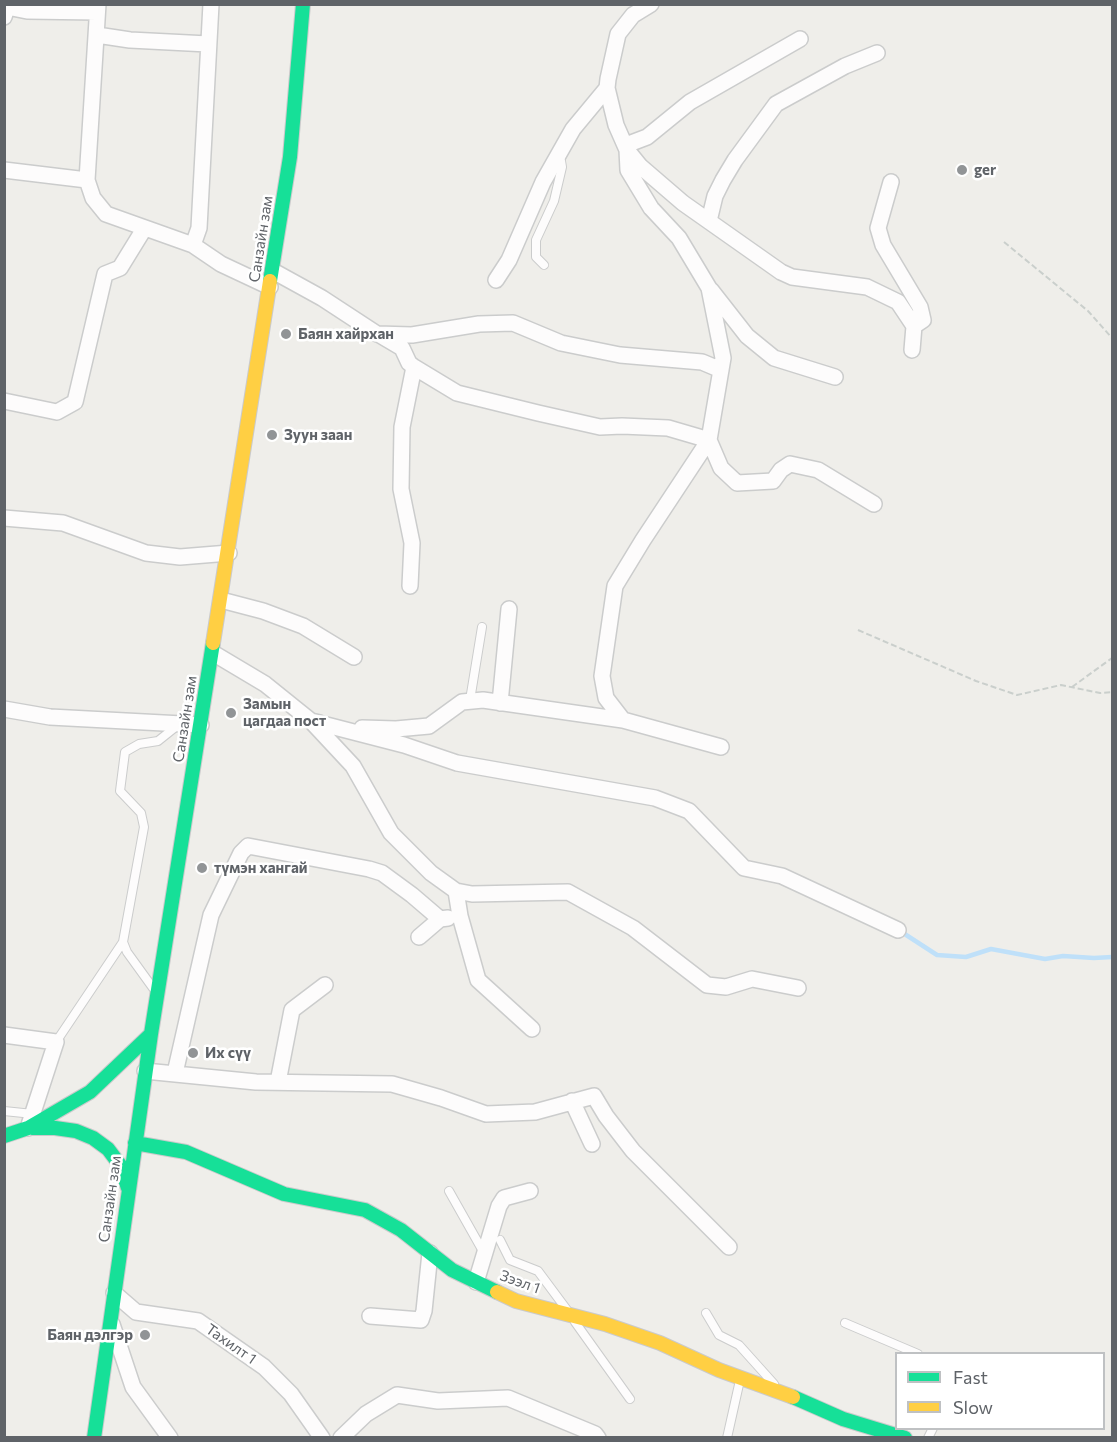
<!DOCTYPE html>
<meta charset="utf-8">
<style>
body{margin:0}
#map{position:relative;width:1117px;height:1442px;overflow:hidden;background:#efeeea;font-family:Commissioner,sans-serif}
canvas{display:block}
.frame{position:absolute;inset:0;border:6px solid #5f6368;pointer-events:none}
.legend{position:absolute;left:895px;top:1352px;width:210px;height:78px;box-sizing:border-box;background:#fff;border:2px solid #bfc1c3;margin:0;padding:8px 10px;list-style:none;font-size:18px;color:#5f6368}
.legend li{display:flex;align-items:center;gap:12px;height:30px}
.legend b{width:30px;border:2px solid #bfc1c3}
</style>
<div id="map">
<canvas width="1117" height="1442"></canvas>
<div class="frame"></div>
<ul class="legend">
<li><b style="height:8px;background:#16e098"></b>Fast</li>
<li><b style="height:8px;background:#ffcf43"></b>Slow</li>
</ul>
</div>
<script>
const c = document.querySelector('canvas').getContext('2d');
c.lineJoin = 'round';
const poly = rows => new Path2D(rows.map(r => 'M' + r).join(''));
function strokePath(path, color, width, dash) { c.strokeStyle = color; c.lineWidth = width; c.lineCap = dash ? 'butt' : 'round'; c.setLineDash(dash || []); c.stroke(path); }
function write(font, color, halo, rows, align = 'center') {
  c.font = font + ' Commissioner,sans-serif'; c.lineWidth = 5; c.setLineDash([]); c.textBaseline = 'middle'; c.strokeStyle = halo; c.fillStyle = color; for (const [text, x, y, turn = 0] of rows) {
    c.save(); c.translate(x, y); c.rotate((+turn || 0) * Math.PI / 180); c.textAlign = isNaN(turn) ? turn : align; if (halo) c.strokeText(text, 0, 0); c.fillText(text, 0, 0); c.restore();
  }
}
strokePath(poly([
 [900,931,937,955,966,957,991,949,1045,959,1063,956,1094,958,1112,957]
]), '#bfe0f9', 4.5);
const lane = poly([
 [544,265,536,257,536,240,554,201,562,167,561,161,559,157],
 [470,700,482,627],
 [153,988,127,952,123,942,144,827,141,813,120,791,125,752,139,744,158,741,178,725],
 [56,1042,123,942],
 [4,1111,33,1114],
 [449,1191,484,1253],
 [500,1240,510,1260,538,1271,567,1310],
 [706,1313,719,1335,739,1345,774,1384],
 [575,1322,630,1399],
 [845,1323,918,1354],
 [727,1438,740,1380],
 [928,1438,933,1428]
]);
const street = poly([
 [98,4,87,180,93,198,106,214,193,245],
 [211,4,199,228,193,245,221,264,270,287],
 [651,4,633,15,618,34,608,79,607,88,616,125,627,150,640,166,683,203,781,272,792,277,867,287,898,302,914,326,912,350],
 [4,17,7,7,27,11,97,12],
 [97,35,130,40,208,44],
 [626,145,647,137,690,102,800,39],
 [627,150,628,170,651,208,679,238,709,288,723,358,709,440,721,468,737,483,773,481,781,470,790,464,818,470,874,504],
 [4,170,87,180],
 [891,182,878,228,883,245,920,307,923,320,914,326],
 [709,221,715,196,723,180,735,160,776,104,845,66,877,53],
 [273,271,322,298,377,334,412,335,479,324,513,323,561,343,620,355,702,362,721,370],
 [496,280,509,260,543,182,573,129,607,88],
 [711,290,747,336,774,358,835,377],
 [380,335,402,348,409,363,414,367,402,427,401,489,412,543,410,586],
 [414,367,457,393,538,413,600,427,622,426,668,428,709,440,643,540,615,586,602,676,606,698,623,720],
 [4,401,57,412,75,402,105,274,120,268,144,229],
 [4,518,63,523,146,553,180,557,229,553],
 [221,600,263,611,303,626,354,657],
 [213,653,265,684,311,721,320,723],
 [500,703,509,609],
 [4,709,50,717,201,725],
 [311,721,404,745,457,763,655,798,689,811,744,868,782,876,898,930],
 [311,721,353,766,391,833,431,873,456,891,472,894,568,892,633,928,707,985,726,987,752,979,798,988],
 [362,728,396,729,429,726,462,702,483,700,623,720,721,747],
 [456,891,460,916,478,980,532,1029],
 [419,937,440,919,448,918],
 [4,1035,56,1042,28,1128],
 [145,1071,256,1082,392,1084,441,1098,486,1114,535,1112,594,1096,606,1116,633,1151,729,1247],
 [175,1073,211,915,241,853,248,846,369,869,382,873,412,895,440,919],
 [278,1082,292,1010,325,985],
 [572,1101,592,1144],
 [476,1282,499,1206,504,1198,530,1191],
 [114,1293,136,1312,198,1321,264,1367,291,1394,322,1438],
 [370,1316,421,1320,424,1311,430,1253],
 [112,1324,133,1387,170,1438],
 [341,1438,366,1414,397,1395,438,1401,508,1398,595,1434,598,1438]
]);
const fast = poly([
 [270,281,290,157,303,4],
 [32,1128,55,1128,76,1131,93,1138,108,1149,120,1165,128,1188],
 [4,1136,28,1128,90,1092,151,1034],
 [135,1143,186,1152,284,1194,365,1210,401,1230,452,1270,497,1292],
 [793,1397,843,1419,905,1438],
 [94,1438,151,1034,213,643]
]);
const slow = poly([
 [213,643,270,281],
 [497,1292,516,1301,605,1324,660,1343,719,1370,793,1397]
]);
strokePath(lane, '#cbcccc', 10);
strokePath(street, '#cbcccc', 18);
strokePath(fast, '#cacacb', 16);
strokePath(slow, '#cacacb', 16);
strokePath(poly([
 [1004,242,1088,311,1112,338],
 [858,630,976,681,1017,695,1061,685,1100,693,1112,692],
 [1072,687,1112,658]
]), '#cacfcc', 2, [6, 3]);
strokePath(lane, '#fdfcfc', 8);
strokePath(street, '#fdfcfc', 15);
strokePath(fast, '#16e098', 14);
strokePath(slow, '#ffcf43', 14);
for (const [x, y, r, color] of [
 [962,170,6,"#919496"],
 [286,334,6,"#919496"],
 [272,435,6,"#919496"],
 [231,713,6,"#919496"],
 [202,868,6,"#919496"],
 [193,1053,6,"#919496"],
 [145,1335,6,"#919496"]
]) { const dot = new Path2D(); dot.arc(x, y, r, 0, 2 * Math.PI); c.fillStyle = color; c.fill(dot); strokePath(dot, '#fff', 2); }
write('bold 15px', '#5f6368', '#fff', [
 ["ger",974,170],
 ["Баян хайрхан",298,334],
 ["Зуун заан",284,435],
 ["Замын",243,704],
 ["цагдаа пост",243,721],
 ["түмэн хангай",214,868],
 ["Их сүү",205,1053],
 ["Баян дэлгэр",133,1335,"right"]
], 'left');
write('15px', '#5f6368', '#fff', [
 ["Санзайн зам",261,239,-81],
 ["Санзайн зам",185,719,-81],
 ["Санзайн зам",110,1199,-82],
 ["Зээл 1",520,1282,20],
 ["Тахилт 1",231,1344,35]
]);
</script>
